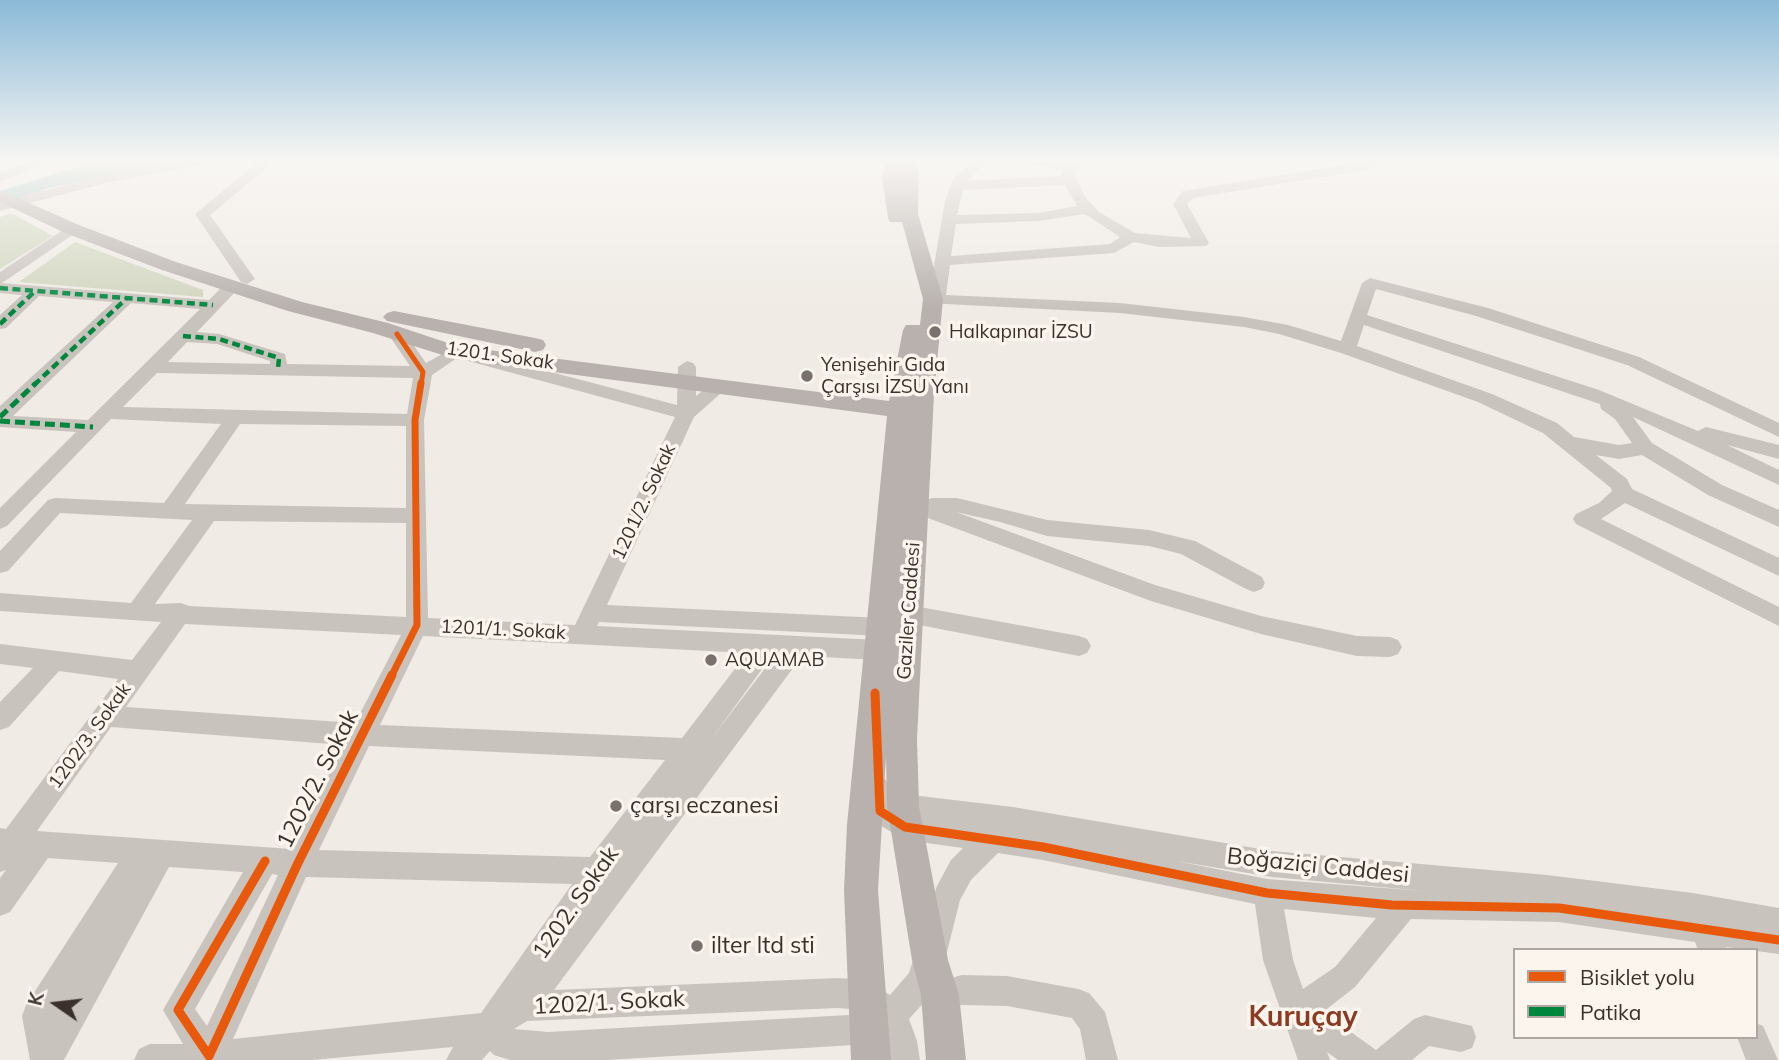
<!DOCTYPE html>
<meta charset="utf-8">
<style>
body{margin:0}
#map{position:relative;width:1779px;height:1060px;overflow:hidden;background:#f0ebe5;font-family:Mulish,sans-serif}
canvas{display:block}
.legend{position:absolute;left:1513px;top:948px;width:245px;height:91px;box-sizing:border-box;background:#fbf5ee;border:2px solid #aea6a0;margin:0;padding:9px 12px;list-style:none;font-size:21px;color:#3b302b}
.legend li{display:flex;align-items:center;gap:14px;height:35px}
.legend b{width:35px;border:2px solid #aea6a0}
.north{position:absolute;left:21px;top:969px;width:70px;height:70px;-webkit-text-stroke:5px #fbf5ee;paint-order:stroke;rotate:284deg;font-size:19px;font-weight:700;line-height:28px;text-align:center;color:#3b302b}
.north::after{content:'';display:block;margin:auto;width:24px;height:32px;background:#3b302b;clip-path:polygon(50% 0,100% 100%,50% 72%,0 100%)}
</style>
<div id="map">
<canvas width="1779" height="1060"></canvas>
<ul class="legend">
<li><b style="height:9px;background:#e8590c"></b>Bisiklet yolu</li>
<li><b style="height:9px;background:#00873e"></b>Patika</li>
</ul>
<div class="north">K</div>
</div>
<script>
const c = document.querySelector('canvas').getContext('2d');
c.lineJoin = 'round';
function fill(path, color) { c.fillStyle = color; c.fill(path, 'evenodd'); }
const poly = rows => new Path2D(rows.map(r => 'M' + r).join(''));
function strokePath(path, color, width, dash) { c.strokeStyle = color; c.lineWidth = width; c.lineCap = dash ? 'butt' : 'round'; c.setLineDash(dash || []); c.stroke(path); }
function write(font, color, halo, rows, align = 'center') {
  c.font = font + ' Mulish,sans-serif'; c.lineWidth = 7; c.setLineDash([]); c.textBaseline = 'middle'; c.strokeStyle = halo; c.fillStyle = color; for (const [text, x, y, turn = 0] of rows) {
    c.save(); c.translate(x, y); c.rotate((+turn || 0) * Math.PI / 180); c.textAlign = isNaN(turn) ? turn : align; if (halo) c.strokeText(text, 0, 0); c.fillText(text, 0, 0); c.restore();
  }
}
fill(poly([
 [11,213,53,236,0,269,0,217],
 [75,242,203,290,203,297,19,282]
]), '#d1d6bf');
fill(poly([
 [96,161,185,161,53,187,0,204,0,191]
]), '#a1c2c1');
fill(poly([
 [31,161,51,161,0,182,0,173,31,161],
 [177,161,206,161,199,165,106,183,0,211,0,202,105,175,177,161],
 [259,161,275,161,210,215,255,279,247,284,241,282,195,214,259,161],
 [973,161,988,161,966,181,1061,176,1063,170,1034,165,1027,161,1088,161,1079,167,1075,176,1085,197,1099,212,1135,233,1191,238,1173,204,1183,191,1367,161,1388,161,1366,170,1193,198,1187,204,1209,243,1206,246,1159,247,1134,242,1114,253,950,265,946,295,1120,303,1244,317,1288,325,1341,341,1362,283,1370,278,1488,308,1639,357,1779,423,1779,437,1627,365,1476,316,1376,289,1367,315,1599,390,1698,431,1706,427,1779,445,1779,459,1727,445,1779,470,1779,485,1633,417,1652,443,1722,485,1779,510,1779,527,1708,495,1642,455,1619,459,1596,455,1627,479,1632,489,1779,558,1779,576,1625,503,1601,519,1779,607,1779,626,1576,524,1573,519,1576,514,1599,503,1612,491,1611,488,1543,433,1478,402,1341,353,1279,334,1244,327,1120,313,927,303,925,299,929,295,945,201,954,177,973,161],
 [1065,185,1077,206,1038,213,957,215,963,190,1065,185],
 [1085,214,1120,237,1110,244,951,256,956,224,1038,221,1085,214],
 [1364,325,1600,404,1601,409,1615,419,1632,443,1619,445,1574,437,1557,423,1492,394,1357,346,1364,325],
 [72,224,80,229,77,232,2,283,209,300,226,283,238,283,240,286,238,289,197,332,219,334,285,354,287,364,410,366,388,334,397,329,403,330,426,363,455,347,677,405,678,367,687,361,693,363,696,367,696,396,714,382,720,380,729,386,694,417,607,605,882,618,890,620,893,627,890,634,882,636,599,622,597,626,879,640,887,643,891,650,887,657,879,660,802,656,554,990,838,978,866,980,890,995,909,973,937,886,951,860,963,848,905,840,871,820,864,788,868,780,877,776,886,780,891,796,903,794,1013,807,1272,851,1547,875,1693,893,1779,908,1779,954,1726,947,1727,950,1698,950,1695,942,1559,922,1411,919,1355,987,1323,1012,1376,1050,1414,1019,1425,1015,1472,1026,1476,1037,1472,1048,1461,1052,1429,1046,1412,1060,1338,1060,1327,1052,1330,1060,1298,1060,1263,960,1255,904,1043,860,998,853,971,880,960,900,945,960,936,982,962,975,1007,976,1078,989,1089,993,1105,1012,1118,1060,1086,1060,1080,1029,1072,1018,1007,1006,962,1005,940,1010,929,1006,927,999,909,1019,917,1041,920,1060,888,1060,885,1037,870,1044,607,1060,510,1060,494,1055,490,1051,482,1060,446,1060,453,1047,312,1060,134,1060,139,1049,150,1044,183,1044,163,1010,243,872,169,867,64,1060,30,1060,22,1016,26,1005,118,863,48,858,10,912,0,916,0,878,6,870,0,872,0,828,6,829,118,679,59,671,9,727,0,730,0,702,33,668,0,664,0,644,132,660,161,622,0,611,0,593,131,603,192,520,60,513,8,571,0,573,0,551,48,500,55,498,164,503,221,424,111,419,7,526,0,529,0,508,76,432,0,427,0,406,113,302,39,296,6,328,0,329,0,315,22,295,0,293,0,272,72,224],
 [131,303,200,309,88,420,13,416,131,303],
 [187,342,217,344,270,361,270,364,168,362,187,342],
 [457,358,675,417,575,625,428,618,424,420,432,375,457,358],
 [157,373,413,378,407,414,123,407,157,373],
 [240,424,406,426,406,508,185,504,240,424],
 [214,521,406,523,406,617,189,606,181,603,155,604,214,521],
 [185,624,401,635,355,723,126,707,185,624],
 [423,636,747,653,682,738,380,725,423,636],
 [773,654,776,654,712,738,773,654],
 [111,727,344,745,291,849,37,831,111,727],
 [369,746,665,760,590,857,319,850,369,746],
 [1176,861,1272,877,1424,891,1267,879,1176,861],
 [272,874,278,875,207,1026,195,1009,272,874],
 [306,877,572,884,481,1013,233,1039,306,877],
 [1284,909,1376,918,1335,967,1303,989,1293,960,1284,909],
 [838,1008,861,1010,866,1014,548,1032,514,1029,527,1021,838,1008],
 [932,498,957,498,1047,520,1149,530,1195,541,1262,577,1265,583,1262,589,1254,592,1246,589,1181,554,1149,546,1047,536,1000,522,956,512,1155,585,1261,616,1357,636,1390,637,1398,640,1402,647,1398,654,1390,657,1357,656,1261,634,1151,601,909,511,906,506,909,501,916,499,924,501,932,498],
 [909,605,1079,636,1087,639,1091,646,1087,653,1079,656,909,623,901,620,898,614,901,608,909,605],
 [1756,1023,1763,1026,1778,1060,1746,1060,1737,1037,1756,1037,1756,1023]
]), '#c9c3be');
fill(poly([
 [886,161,919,161,918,214,943,299,934,394,917,739,919,806,948,960,959,995,966,1060,926,1060,921,995,912,960,887,806,886,756,878,890,891,1060,851,1060,844,890,847,825,887,416,455,359,373,333,288,311,162,270,65,233,0,202,0,190,79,225,176,262,302,302,388,323,457,346,889,401,903,330,906,325,920,325,923,299,902,222,890,222,888,218,882,176,886,161],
 [394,311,535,338,543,340,546,345,543,350,535,352,387,321,383,317,387,313,394,311]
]), '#b8b1ad');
strokePath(poly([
 [0,288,213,305],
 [0,324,35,291],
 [183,336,219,339,279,358,278,369],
 [34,385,127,298]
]), '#00873e', 4.5, [8, 4.5]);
strokePath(poly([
 [0,417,36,383],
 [0,421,93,427]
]), '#00873e', 5, [10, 5]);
strokePath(poly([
 [397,334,423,372,421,385]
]), '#e8590c', 5);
strokePath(poly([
 [391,677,417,625,415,420,421,383]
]), '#e8590c', 7);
strokePath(poly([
 [875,693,880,811,905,827,1043,847,1267,893,1392,905,1559,908,1779,940],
 [265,861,178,1010,209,1056,298,863,392,675]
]), '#e8590c', 9);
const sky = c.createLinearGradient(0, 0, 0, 310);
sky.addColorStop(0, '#8bbad8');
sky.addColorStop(0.52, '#f8f6f3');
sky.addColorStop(1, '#f8f6f300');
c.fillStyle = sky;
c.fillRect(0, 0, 1779, 310);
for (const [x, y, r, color] of [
 [935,332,7,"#7a716c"],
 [807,376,7,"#7a716c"],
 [711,660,7,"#7a716c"],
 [616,806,7,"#7a716c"],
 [697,946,7,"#7a716c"]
]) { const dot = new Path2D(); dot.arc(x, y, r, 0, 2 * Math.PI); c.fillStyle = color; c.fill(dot); strokePath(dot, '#fbf5ee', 2.5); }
write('19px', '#3b302b', '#fbf5ee', [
 ["Halkapınar İZSU",949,332],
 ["Yenişehir Gıda",821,365],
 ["Çarşısı İZSU Yanı",821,387],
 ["AQUAMAB",725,660]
], 'left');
write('19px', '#3b302b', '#fbf5ee', [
 ["1201. Sokak",500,356,8],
 ["1201/2. Sokak",644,502,-65],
 ["Gaziler Caddesi",909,611,-86],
 ["1201/1. Sokak",503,630,3],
 ["1202/3. Sokak",90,736,-54]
]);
write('23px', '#3b302b', '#fbf5ee', [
 ["1202/2. Sokak",318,779,-63],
 ["Boğaziçi Caddesi",1318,866,6],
 ["1202. Sokak",576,903,-55],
 ["1202/1. Sokak",609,1003,-3]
]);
write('23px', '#3b302b', '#fbf5ee', [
 ["çarşı eczanesi",630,806],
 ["ilter ltd sti",711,946]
], 'left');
write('bold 28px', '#8c3b22', '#fbf5ee', [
 ["Kuruçay",1303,1018]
]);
</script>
